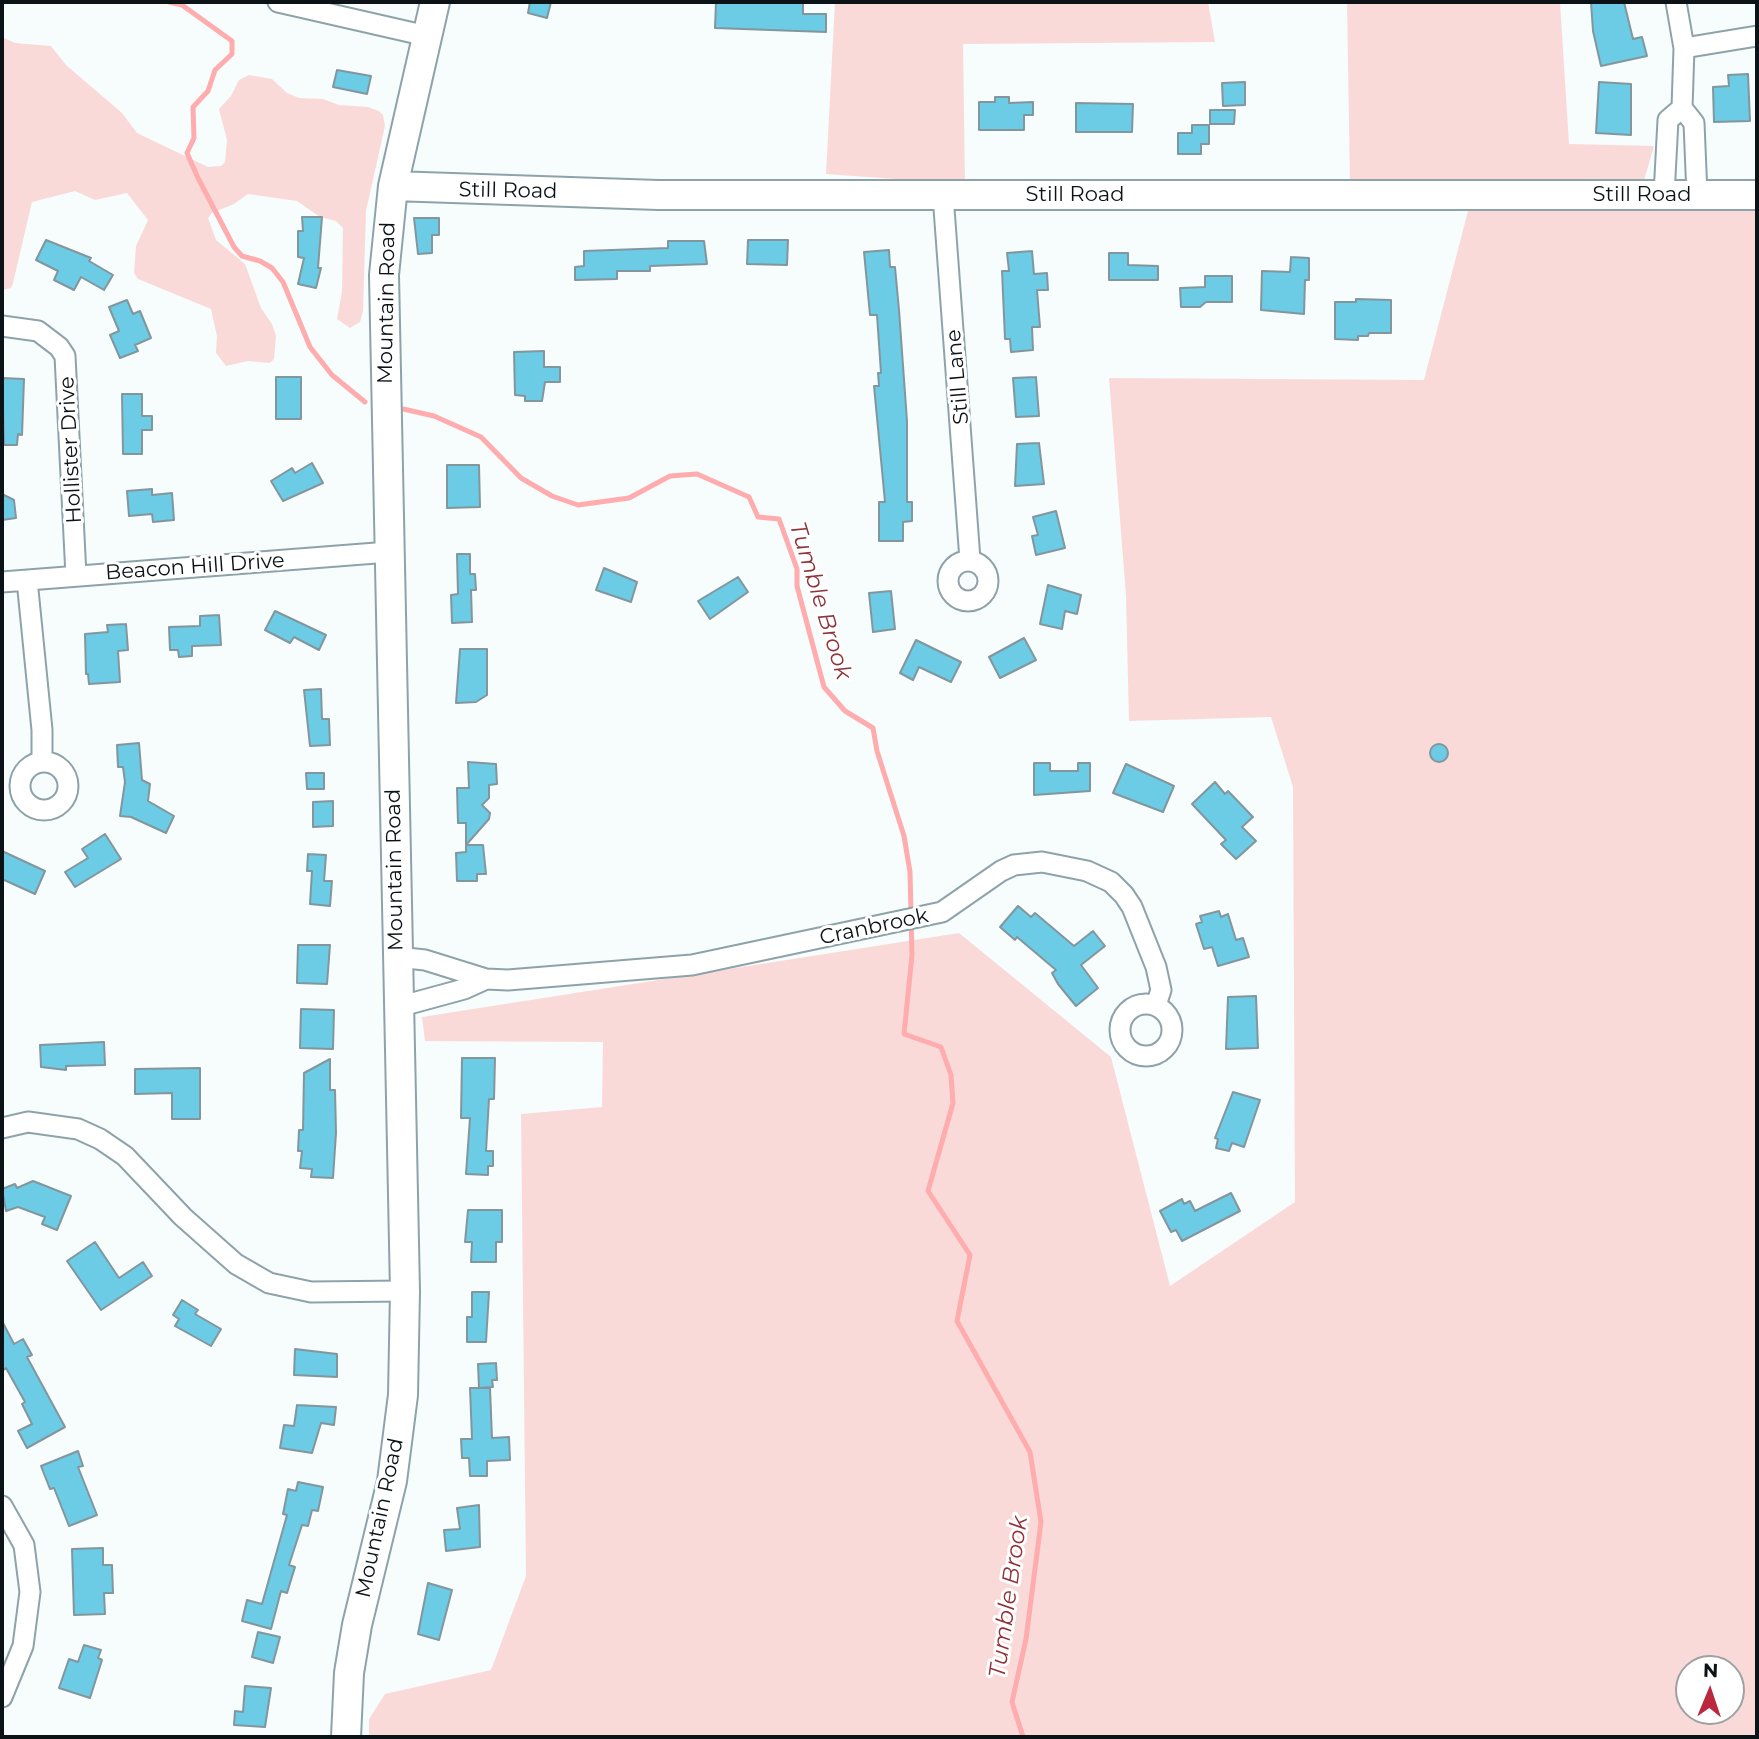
<!DOCTYPE html>
<style>
body{margin:0}
#map{position:relative;width:1759px;height:1739px;overflow:hidden;background:#f7fcfd;font-family:Montserrat,sans-serif}
canvas{display:block}
.frame{position:absolute;inset:0;border:4px solid #0c1316;pointer-events:none}
.north{position:absolute;left:1675px;top:1655px;width:70px;height:70px;box-sizing:border-box;background:#fff;border:2px solid #9ea1a2;border-radius:50%;rotate:2deg;font-size:19px;font-weight:700;line-height:28px;text-align:center;color:#0c1316}
.north::after{content:'';display:block;margin:auto;width:24px;height:32px;background:#b9283e;clip-path:polygon(50% 0,100% 100%,50% 72%,0 100%)}
</style>
<div id="map">
<canvas width="1759" height="1739"></canvas>
<div class="frame"></div>
<div class="north">N</div>
</div>
<script>
const c = document.querySelector('canvas').getContext('2d');
c.lineJoin = 'round';
function fill(path, color) { c.fillStyle = color; c.fill(path, 'evenodd'); }
const poly = rows => new Path2D(rows.map(r => 'M' + r).join(''));
function strokePath(path, color, width, dash) { c.strokeStyle = color; c.lineWidth = width; c.lineCap = dash ? 'butt' : 'round'; c.setLineDash(dash || []); c.stroke(path); }
function write(font, color, halo, rows, align = 'center') {
  c.font = font + ' Montserrat,sans-serif'; c.lineWidth = 6; c.setLineDash([]); c.textBaseline = 'middle'; c.strokeStyle = halo; c.fillStyle = color; for (const [text, x, y, turn = 0] of rows) {
    c.save(); c.translate(x, y); c.rotate((+turn || 0) * Math.PI / 180); c.textAlign = isNaN(turn) ? turn : align; if (halo) c.strokeText(text, 0, 0); c.fillText(text, 0, 0); c.restore();
  }
}
fill(poly([
 [835,2,1208,2,1215,42,963,44,965,184,826,174],
 [1347,2,1560,2,1569,144,1654,146,1643,184,1350,183],
 [2,37,15,43,51,46,66,65,122,113,137,133,208,167,221,166,225,162,227,140,219,109,231,96,239,80,249,75,272,79,287,93,299,98,323,99,339,105,368,107,379,111,383,115,385,126,366,211,363,311,360,322,350,328,337,319,342,292,343,228,336,221,320,217,297,201,248,194,234,204,212,213,208,218,216,240,245,264,261,308,272,324,276,336,274,359,270,363,248,361,226,366,216,353,217,336,211,309,138,279,134,273,136,246,148,220,127,193,95,200,75,191,32,202,13,283,11,288,2,290],
 [1468,211,1757,211,1757,1737,369,1737,369,1719,385,1694,491,1670,526,1576,521,1114,602,1107,603,1042,425,1041,422,1017,959,933,1111,1057,1170,1286,1295,1202,1293,787,1271,717,1129,721,1126,596,1109,378,1424,380],
 [1689,1669,1731,1669,1731,1711,1689,1711]
]), '#fadad9');
strokePath(poly([
 [169,2,182,5,232,41,232,54,215,70,208,91,193,107,194,138,187,153,198,178,234,247,242,256,260,261,272,268,283,282,310,347,332,375,365,402],
 [403,409,434,416,481,437,521,478,552,496,578,505,629,498,670,476,697,474,749,497,758,517,779,519,797,569,797,586,824,687,845,711,873,728,877,751,904,836,910,872,912,955,904,1034,941,1047,951,1075,953,1103,928,1191,970,1255,957,1321,1030,1452,1041,1522,1026,1639,1012,1702,1023,1737]
]), '#feacad', 5);
const building = poly([
 [530,2,551,2,547,18,528,13,530,2],
 [716,2,803,2,803,14,826,14,826,32,715,28,716,2],
 [1591,2,1624,2,1633,39,1642,37,1647,56,1601,66,1593,31,1591,2],
 [337,70,371,76,367,94,333,87,337,70],
 [1748,74,1750,121,1714,122,1713,87,1729,86,1728,75,1748,74],
 [1245,82,1245,105,1223,106,1222,83,1245,82],
 [1599,82,1631,84,1631,135,1596,133,1599,82],
 [995,97,1009,97,1009,103,1033,102,1033,115,1024,115,1024,130,979,130,979,102,995,102,995,97],
 [1076,103,1133,104,1132,132,1076,132,1076,103],
 [1210,110,1235,110,1234,124,1210,124,1210,110],
 [1192,125,1209,125,1209,144,1201,144,1201,154,1178,154,1178,133,1192,133,1192,125],
 [302,217,322,217,318,268,321,268,316,288,298,284,304,258,298,257,298,231,303,231,302,217],
 [414,218,439,218,439,235,432,235,432,253,418,254,414,218],
 [46,240,91,258,89,261,113,275,104,290,81,277,74,290,54,280,58,271,36,260,46,240],
 [748,240,788,240,787,265,747,264,748,240],
 [668,241,704,241,707,264,650,266,650,271,617,271,617,279,575,280,575,267,584,266,584,251,668,248,668,241],
 [889,250,890,267,895,267,899,310,907,421,907,502,912,502,912,521,903,522,903,541,879,541,879,502,885,502,874,386,879,386,878,373,881,373,877,315,870,315,864,252,889,250],
 [1032,251,1034,274,1047,273,1048,290,1037,290,1040,327,1032,327,1033,350,1011,352,1010,339,1005,339,1002,271,1009,271,1007,253,1032,251],
 [1109,253,1128,253,1128,265,1158,266,1158,280,1109,280,1109,253],
 [1291,257,1309,258,1309,280,1305,280,1304,314,1261,310,1262,271,1290,272,1291,257],
 [1205,276,1232,276,1232,302,1206,302,1200,307,1181,307,1180,288,1205,287,1205,276],
 [1356,299,1391,300,1391,333,1369,333,1368,336,1358,336,1358,340,1335,339,1335,302,1356,302,1356,299],
 [127,300,133,314,140,311,151,338,135,345,138,351,120,358,110,335,119,331,109,307,127,300],
 [544,351,544,367,560,367,560,382,545,382,542,401,525,401,525,396,515,395,514,352,544,351],
 [276,377,301,377,301,419,276,419,276,377],
 [1036,377,1039,416,1016,417,1013,378,1036,377],
 [2,378,24,379,22,435,18,434,17,445,4,445,2,378],
 [122,394,142,394,142,416,152,416,152,430,142,430,142,454,123,454,122,394],
 [1039,443,1044,484,1015,486,1017,444,1039,443],
 [312,463,323,483,283,501,271,481,292,468,295,473,312,463],
 [447,465,479,465,480,507,447,508,447,465],
 [152,489,152,495,172,493,174,520,153,522,152,514,129,516,127,491,152,489],
 [2,494,14,500,16,518,2,520,2,494],
 [1056,511,1065,548,1036,555,1032,536,1038,535,1033,517,1056,511],
 [457,554,470,554,470,574,475,574,476,590,471,590,472,622,452,623,451,595,458,594,457,554],
 [604,568,637,582,631,602,596,590,604,568],
 [738,577,748,592,710,619,698,601,738,577],
 [1048,585,1081,595,1077,614,1065,611,1062,629,1040,624,1048,585],
 [891,591,895,629,873,632,869,593,891,591],
 [275,611,326,635,319,650,294,637,290,643,265,630,275,611],
 [219,615,221,645,192,646,192,656,179,657,178,650,170,650,169,627,200,626,200,616,219,615],
 [126,624,128,650,118,651,120,682,89,684,88,674,86,674,85,634,108,632,107,625,126,624],
 [1024,638,1036,660,1000,678,989,657,1024,638],
 [916,640,961,662,951,682,919,667,913,680,900,673,916,640],
 [460,649,487,649,487,695,476,702,456,703,460,649],
 [321,689,322,719,329,719,330,745,310,746,304,690,321,689],
 [139,743,142,780,150,784,148,801,174,816,166,833,131,817,120,816,125,782,123,767,118,767,117,745,139,743],
 '1430 753a9 9 0 1 1 18 0a9 9 0 1 1-18 0Z',
 [468,762,496,764,497,784,489,785,489,798,482,805,490,813,489,819,466,845,466,823,458,823,457,788,469,788,468,762],
 [1034,763,1050,763,1050,771,1078,771,1078,763,1090,763,1090,791,1034,795,1034,763],
 [1126,764,1174,786,1163,812,1113,793,1126,764],
 [306,773,324,773,324,789,307,789,306,773],
 [1215,782,1225,794,1228,791,1253,817,1242,827,1256,841,1236,859,1221,844,1226,840,1192,804,1215,782],
 [333,801,333,826,313,827,313,802,333,801],
 [105,834,121,859,75,887,65,872,88,858,82,849,105,834],
 [466,845,483,845,486,874,477,874,477,881,457,881,456,853,466,852,466,845],
 [2,851,45,871,35,894,2,879,2,851],
 [308,854,326,855,324,881,332,881,330,906,310,904,312,871,307,871,308,854],
 [1018,906,1031,917,1035,913,1074,946,1093,931,1105,946,1081,965,1098,988,1076,1006,1058,984,1052,973,1056,970,1017,937,1015,940,1000,927,1018,906],
 [1219,911,1221,917,1228,914,1236,940,1243,938,1249,957,1218,966,1212,947,1204,949,1196,924,1202,922,1200,916,1219,911],
 [298,945,330,945,327,984,297,983,298,945],
 [1256,996,1258,1048,1226,1049,1228,997,1256,996],
 [301,1009,334,1010,333,1049,300,1048,301,1009],
 [104,1042,105,1065,66,1066,66,1070,41,1067,40,1045,104,1042],
 [462,1058,495,1058,494,1099,489,1099,486,1151,493,1151,493,1166,488,1166,488,1175,466,1174,470,1118,461,1118,462,1058],
 [330,1059,330,1090,335,1090,336,1133,333,1178,311,1177,312,1169,300,1168,302,1151,298,1151,299,1130,303,1130,304,1073,330,1059],
 [200,1068,200,1119,172,1119,172,1093,135,1094,135,1069,200,1068],
 [1233,1092,1260,1100,1244,1147,1232,1143,1229,1151,1216,1148,1218,1139,1215,1138,1233,1092],
 [33,1181,71,1196,57,1230,42,1224,45,1217,18,1207,6,1211,2,1189,15,1184,17,1188,33,1181],
 [1231,1193,1240,1211,1182,1241,1176,1230,1171,1232,1160,1211,1182,1199,1184,1204,1190,1201,1195,1211,1231,1193],
 [468,1210,502,1210,502,1242,496,1242,496,1262,471,1262,472,1242,465,1242,468,1210],
 [95,1242,119,1278,143,1262,152,1276,101,1310,67,1261,95,1242],
 [472,1292,489,1292,486,1342,467,1342,467,1317,472,1317,472,1292],
 [182,1300,198,1310,195,1314,221,1329,211,1346,175,1326,179,1319,173,1315,182,1300],
 [2,1321,14,1344,23,1339,32,1355,27,1357,65,1427,27,1448,18,1431,32,1424,22,1404,25,1402,6,1368,2,1371,2,1321],
 [295,1349,337,1354,337,1377,294,1375,295,1349],
 [496,1363,497,1380,492,1380,493,1387,479,1388,478,1364,496,1363],
 [470,1388,490,1388,492,1438,509,1437,510,1460,487,1461,487,1476,470,1476,469,1458,462,1458,461,1439,472,1439,470,1388],
 [297,1405,336,1407,334,1425,321,1423,312,1453,280,1448,284,1425,294,1426,297,1405],
 [78,1451,83,1466,78,1467,97,1515,69,1526,54,1488,50,1489,41,1466,78,1451],
 [298,1482,323,1487,318,1511,312,1510,308,1526,302,1525,289,1565,295,1567,287,1593,281,1591,271,1629,242,1621,247,1600,262,1604,287,1515,283,1514,288,1489,296,1491,298,1482],
 [479,1505,480,1547,446,1551,444,1530,460,1529,457,1508,479,1505],
 [103,1548,103,1565,112,1565,113,1593,104,1593,105,1614,74,1615,72,1549,103,1548],
 [428,1583,452,1590,439,1640,418,1634,428,1583],
 [258,1632,280,1637,273,1663,252,1657,258,1632],
 [84,1645,101,1650,98,1658,102,1660,90,1698,59,1688,69,1659,78,1662,84,1645],
 [245,1686,271,1688,265,1727,234,1725,235,1711,243,1712,245,1686]
]);
fill(building, '#6ccbe5');
strokePath(building, '#82969d', 2);
const street = poly([
 [278,2,427,36],
 [1676,2,1684,48,1682,108,1694,123,1697,195],
 [1684,48,1757,36],
 [943,195,970,560],
 [1664,195,1668,120,1682,108],
 [2,326,38,331,59,347,65,356,76,576],
 '948 581a20 20 0 1 1 40 0a20 20 0 1 1-40 0Z',
 [27,580,42,730,42,762],
 [2,582,389,552],
 '20 786a24 24 0 1 1 48 0a24 24 0 1 1-48 0Z',
 [397,957,425,960,486,979,508,980,692,965,942,912,1001,871,1014,865,1042,862,1087,871,1111,882,1124,895,1132,907,1156,967,1161,990,1156,1005],
 '1120 1030a26 26 0 1 1 52 0a26 26 0 1 1-52 0Z',
 [398,1007,464,989,486,979],
 [2,1128,28,1122,78,1129,100,1139,125,1156,183,1217,236,1264,269,1283,311,1292,405,1291],
 [2,1506,24,1545,30,1592,23,1646,2,1697]
]);
const secondary = poly([
 [393,186,658,195,1757,195],
 [346,1737,349,1673,357,1625,392,1481,403,1395,405,1291,384,275,393,186,435,2]
]);
strokePath(street, '#8ea3a9', 23);
strokePath(secondary, '#8ea3a9', 32);
strokePath(street, '#fff', 19);
strokePath(secondary, '#fff', 28);
write('21px', '#0c1316', '#fff', [
 ["Still Road",508,191,1],
 ["Still Road",1075,195],
 ["Still Road",1642,195],
 ["Mountain Road",387,303,-89],
 ["Still Lane",958,377,-95],
 ["Hollister Drive",71,450,-93],
 ["Beacon Hill Drive",195,567,-4],
 ["Mountain Road",395,870,-91],
 ["Cranbrook",874,927,-12],
 ["Mountain Road",380,1518,-78]
]);
write('italic 23px', '#90323a', '#fff', [
 ["Tumble Brook",820,601,73],
 ["Tumble Brook",1009,1597,-82]
]);
</script>
